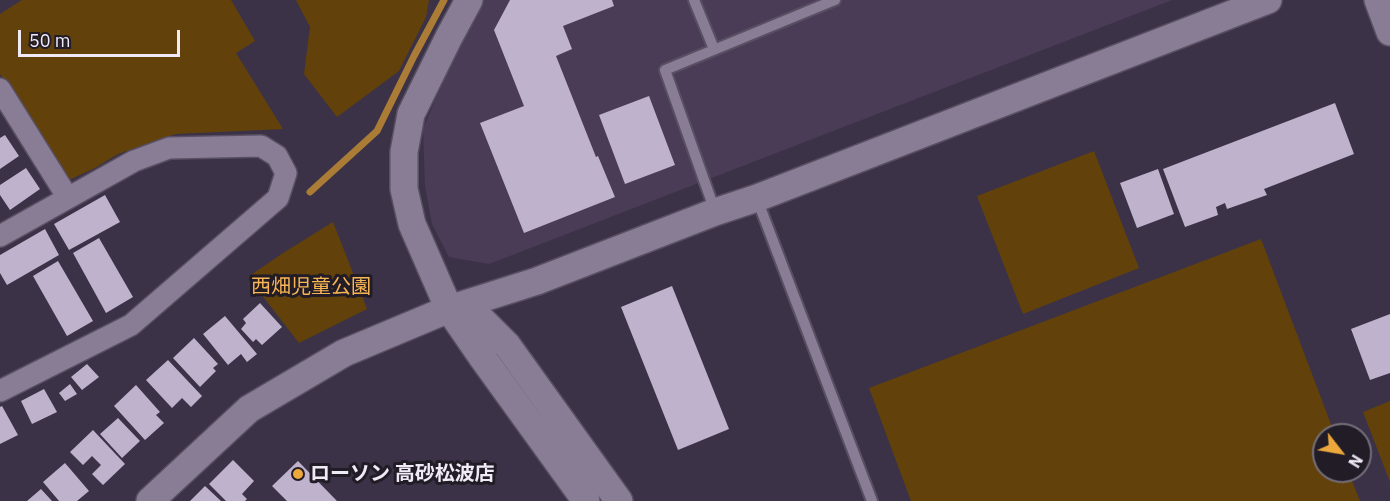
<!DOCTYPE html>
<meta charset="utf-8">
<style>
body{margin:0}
#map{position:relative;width:1390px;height:501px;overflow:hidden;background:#3c3247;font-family:"IBM Plex Sans",sans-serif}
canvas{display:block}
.north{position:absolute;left:1312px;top:423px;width:60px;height:60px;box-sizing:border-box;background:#211c26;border:2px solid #746e7a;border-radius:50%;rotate:121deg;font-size:16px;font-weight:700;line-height:24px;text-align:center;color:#f0eaf7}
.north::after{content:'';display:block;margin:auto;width:21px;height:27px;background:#eda83b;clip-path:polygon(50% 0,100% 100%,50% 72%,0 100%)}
.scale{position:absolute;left:18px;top:30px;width:162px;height:27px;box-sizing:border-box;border:3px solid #f0eaf7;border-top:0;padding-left:8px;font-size:18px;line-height:21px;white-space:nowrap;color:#f0eaf7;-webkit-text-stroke:4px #211c26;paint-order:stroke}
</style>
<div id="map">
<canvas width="1390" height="501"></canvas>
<div class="north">N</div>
<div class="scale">50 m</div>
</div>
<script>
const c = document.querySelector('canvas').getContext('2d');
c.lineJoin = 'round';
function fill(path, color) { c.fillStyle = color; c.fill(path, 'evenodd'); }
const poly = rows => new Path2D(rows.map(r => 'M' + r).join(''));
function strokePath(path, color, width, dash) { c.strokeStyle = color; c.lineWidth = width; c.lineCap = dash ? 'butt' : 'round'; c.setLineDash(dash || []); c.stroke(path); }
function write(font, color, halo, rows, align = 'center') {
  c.font = font + ' "IBM Plex Sans","Noto Sans JP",sans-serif'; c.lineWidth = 6; c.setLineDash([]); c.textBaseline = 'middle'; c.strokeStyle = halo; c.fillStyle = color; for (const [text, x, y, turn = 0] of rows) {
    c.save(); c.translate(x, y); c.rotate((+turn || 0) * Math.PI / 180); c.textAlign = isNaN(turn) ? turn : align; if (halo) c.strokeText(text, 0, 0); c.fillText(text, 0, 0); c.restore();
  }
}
fill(poly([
 [484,0,1172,0,489,264,449,257,432,224,425,185,423,129,454,56]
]), '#4a3c57');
fill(poly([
 [22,0,231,0,255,41,236,53,283,129,176,134,118,154,95,168,69,180,0,74,0,14],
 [296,0,429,0,426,17,399,71,337,117,304,74,310,27],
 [1094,151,1139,268,1023,314,977,196],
 [333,222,367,309,299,343,248,277,283,253],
 [1261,239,1335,435,1324,435,1324,471,1348,471,1360,501,911,501,869,388],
 [1390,401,1390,482,1363,412]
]), '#62420a');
strokePath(poly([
 [310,192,377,131,414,56,444,0]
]), '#ab7c35', 7);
fill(poly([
 [510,0,612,0,614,6,563,26,572,49,556,56,596,157,598,156,615,197,524,233,480,123,524,106,494,30],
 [649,96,675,165,625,184,599,115],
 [1335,103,1354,154,1264,189,1267,195,1227,209,1225,203,1216,207,1218,215,1185,227,1163,169],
 [5,135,19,156,0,169,0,138],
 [26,168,40,189,10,210,0,195,0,185],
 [1158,169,1174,214,1137,228,1120,183],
 [105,195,120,222,69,250,54,224],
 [45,229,59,255,7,285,0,273,0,255],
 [99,238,133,297,106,313,73,253],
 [58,261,93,321,67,336,33,276],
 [672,286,729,429,678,450,621,307],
 [260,303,282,327,262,345,256,339,253,342,241,329,246,323,243,319],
 [1390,314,1390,373,1370,380,1351,329],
 [225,316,257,354,247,362,241,354,228,365,203,334],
 [194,338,218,364,213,368,216,371,200,387,173,358],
 [168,360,202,396,191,407,182,398,172,408,146,380],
 [87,364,99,377,82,390,71,377],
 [70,384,77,394,65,401,59,393],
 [136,385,160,412,156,415,164,423,145,440,114,406],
 [44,389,57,412,32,424,21,401],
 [2,406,18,435,0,444,0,407],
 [118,418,140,441,122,458,100,434],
 [93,430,125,464,103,485,92,474,101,465,92,456,83,465,70,452],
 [233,460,254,481,242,494,247,499,245,501,226,501,209,484],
 [298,461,337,501,287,501,272,486],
 [65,463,89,491,77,501,59,501,43,482],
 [205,486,221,501,190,501],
 [41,489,52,501,27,501]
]), '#bfb2cc');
const service = poly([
 [694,0,714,49],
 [757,199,872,501],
 [715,211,665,70,835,0]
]);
const minor = poly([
 [0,89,68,198],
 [0,236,134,161,169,148,261,146,277,156,286,173,278,198,131,325,0,391]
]);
const tertiary = poly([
 [469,0,449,37,411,114,404,152,404,189,412,224,449,309,482,357,586,501],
 [1378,0,1390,32],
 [449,309,482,320,507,345,619,501],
 [150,501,249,409,344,353,449,309,537,281,715,212,757,198,1268,0]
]);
strokePath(service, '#584f62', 14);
strokePath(minor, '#584f62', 24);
strokePath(tertiary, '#584f62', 30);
strokePath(service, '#897d96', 10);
strokePath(minor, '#897d96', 21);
strokePath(tertiary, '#897d96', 27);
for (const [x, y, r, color] of [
 [298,474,6,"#eda83b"]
]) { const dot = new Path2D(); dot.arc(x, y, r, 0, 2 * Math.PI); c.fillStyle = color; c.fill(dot); strokePath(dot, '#211c26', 2); }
write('20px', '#f7b555', '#211c26', [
 ["西畑児童公園",311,287]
]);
write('bold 20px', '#f0eaf7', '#211c26', [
 ["ローソン 高砂松波店",310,474]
], 'left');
</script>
